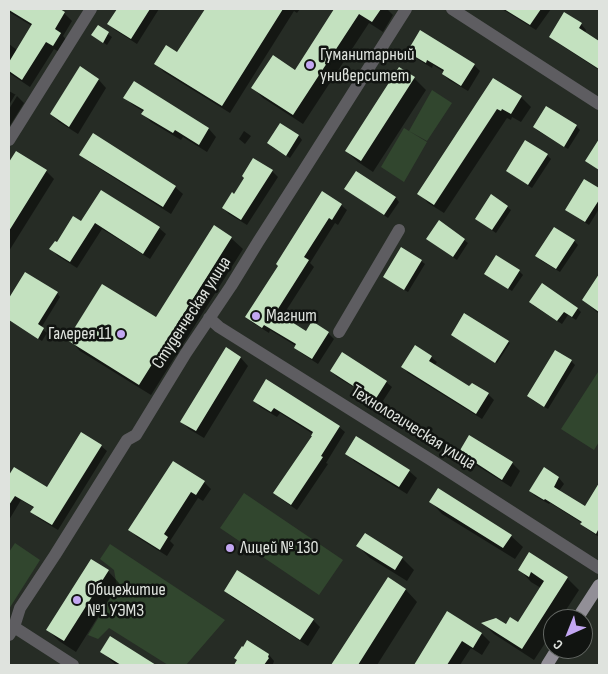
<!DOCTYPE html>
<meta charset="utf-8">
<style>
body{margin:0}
#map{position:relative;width:608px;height:674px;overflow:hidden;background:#262c25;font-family:"Sofia Sans Condensed",sans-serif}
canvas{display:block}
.frame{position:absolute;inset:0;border:10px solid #dfe3de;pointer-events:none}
.north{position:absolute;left:543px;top:609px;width:50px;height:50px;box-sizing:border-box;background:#111411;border:1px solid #636763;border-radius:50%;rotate:224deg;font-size:14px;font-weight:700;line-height:20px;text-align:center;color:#dfe3de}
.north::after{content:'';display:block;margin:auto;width:18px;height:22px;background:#c3a7f2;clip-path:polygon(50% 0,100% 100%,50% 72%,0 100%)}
</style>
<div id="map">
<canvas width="608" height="674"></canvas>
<div class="frame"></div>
<div class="north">С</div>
</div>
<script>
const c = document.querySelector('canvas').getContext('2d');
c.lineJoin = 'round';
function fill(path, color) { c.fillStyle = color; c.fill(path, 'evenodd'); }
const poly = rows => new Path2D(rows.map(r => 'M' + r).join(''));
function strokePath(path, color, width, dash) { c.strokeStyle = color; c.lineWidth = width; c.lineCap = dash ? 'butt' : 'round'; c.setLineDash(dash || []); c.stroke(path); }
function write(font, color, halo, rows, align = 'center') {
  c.font = font + ' "Sofia Sans Condensed",sans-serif'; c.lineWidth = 5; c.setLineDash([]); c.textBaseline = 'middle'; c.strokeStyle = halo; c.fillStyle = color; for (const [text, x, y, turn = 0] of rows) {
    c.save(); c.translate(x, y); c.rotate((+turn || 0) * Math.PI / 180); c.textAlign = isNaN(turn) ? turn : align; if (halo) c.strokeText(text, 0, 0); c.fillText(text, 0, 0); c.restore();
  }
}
fill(poly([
 [432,90,452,103,427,141,409,131],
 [404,128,427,142,404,182,381,167],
 [598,372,599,373,599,442,594,450,561,429],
 [244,493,343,560,319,595,220,528],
 [15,543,40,560,9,609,9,552],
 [110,544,225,620,186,665,168,665,109,628,98,639,88,635,117,587,114,570,100,559]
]), '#31462e');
fill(poly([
 [9,9,58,9,64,13,72,21,63,36,68,42,61,53,54,49,30,87,9,73,9,44,17,50,32,26,9,12],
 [119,9,159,9,137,44,115,30,109,24],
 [206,9,300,9,297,13,294,11,230,113,164,72,156,64,178,54],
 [336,9,387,9,393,15,383,32,369,23,303,124,263,98,253,88,295,71],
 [502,9,551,9,536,30],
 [581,24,586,30,585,33,599,42,599,70,556,42,550,37],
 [98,27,112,37,107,45,93,35],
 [408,51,474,65,480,71,468,91,449,80,443,74,444,72,433,65,432,68,414,57],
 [80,68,99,80,106,88,78,134,59,122,51,114],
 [414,78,426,90,373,172,358,162,346,151],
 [493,80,521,97,531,107,521,122,512,117,511,120,507,118,444,213,428,203,419,193],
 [134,83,209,129,216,137,207,152,183,137,181,140,151,122,143,114,144,112,133,105,125,98],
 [9,91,16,95,15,95,9,105],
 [17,96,24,103,9,127,9,109],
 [281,125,299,136,302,140,290,158,272,147,269,143],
 [576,126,580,130,568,149,538,131,535,128],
 [244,131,251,136,245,144,239,139],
 [16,152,46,171,54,179,9,251,9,164],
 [81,155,175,187,183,194,171,214,89,162],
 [547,155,551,159,532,188,511,174],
 [272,171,278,177,247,225,229,214,223,208,234,195,246,178],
 [357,173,396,198,399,202,388,218,350,192],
 [585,181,599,190,599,209,589,225,570,213,566,210],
 [101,192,159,228,166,234,150,259,102,229,77,268,58,256,51,249,82,223],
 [341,205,347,210,338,225,335,223,310,263,314,267,282,317,306,332,328,333,334,339,318,364,301,353,295,347,296,346,270,330,269,333,253,323,247,317,279,266],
 [507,207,511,210,496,233,480,222,476,219],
 [439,222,468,243,457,260,431,242],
 [231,238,243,249,151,395,80,351,69,339,157,319],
 [574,241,578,245,560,272,540,260,537,256],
 [421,261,425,264,408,292,388,280,384,277],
 [519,271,523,275,512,291,489,277],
 [26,274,57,293,60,297,41,328,47,333,42,341,9,320,9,300],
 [599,276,599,314,583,300],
 [531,302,578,309,581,312,576,320,568,315,562,324,534,306],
 [454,336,508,342,510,343,497,363],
 [226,349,241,358,248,366,204,438,189,429,182,422],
 [555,352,571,361,575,365,548,409,532,400,529,396],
 [431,357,437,362,434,366,470,388,488,394,494,400,482,419,408,373,403,367],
 [331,371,386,382,392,387,381,404,337,377],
 [255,401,339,427,345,432,326,463,328,464,297,510,281,499,275,493,313,437,313,434,280,413,277,417,260,407],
 [470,437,512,463,520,471,511,487,468,460,460,452],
 [101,446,107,451,58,530,38,518,32,512,34,508,21,500,9,520,9,478,14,469,48,489],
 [347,453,409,471,417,478,407,494,354,461],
 [544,469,559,478,564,484,559,491,585,508,599,485,599,537,587,529,582,524,582,523,550,503,549,504,535,496,530,491],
 [204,482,211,489,203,501,198,498,170,541,174,545,167,556,137,537,130,530],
 [431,502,511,536,523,547,515,559,442,514],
 [365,535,402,558,414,570,407,581,370,558,358,546],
 [530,554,567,578,579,590,560,619,553,619,553,631,534,660,494,634,483,623,506,626,519,624,541,588,531,582,520,570],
 [108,571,119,583,76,652,59,641,48,630],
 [388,579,406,590,417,602,377,665,332,665],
 [225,591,313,620,320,627,308,646,233,598],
 [448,613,482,634,490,642,482,655,471,648,460,665,415,665],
 [111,638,154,665,116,665,102,652],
 [248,642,269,655,274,661,273,664,273,665,235,665]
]), '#0007');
fill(poly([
 [9,9,60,9,65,12,55,29,61,33,53,46,46,42,22,80,9,71,9,62,32,24,9,10],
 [117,9,150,9,131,39,107,24],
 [205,9,283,9,222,106,154,64,166,45,177,52],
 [334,9,381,9,372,22,359,14,293,115,251,88,273,55,295,70],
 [504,9,541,9,530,25],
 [564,12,582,23,579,28,599,41,599,69,549,37],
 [98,25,109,32,103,43,91,35],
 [420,30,475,64,461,86,442,74,444,70,427,60,426,63,407,52],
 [80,66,99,79,69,127,50,114],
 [399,67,415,77,361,161,345,151],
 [493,78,522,96,511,114,502,109,501,111,497,109,434,205,417,194],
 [134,81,209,128,199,145,175,130,173,133,141,114,144,110,123,98],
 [546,106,577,125,564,147,533,127],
 [280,123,299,135,286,156,267,143],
 [93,133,176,186,163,207,79,155],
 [599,139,599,170,585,161],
 [525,140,548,154,528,185,506,171],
 [16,151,47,170,9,231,9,162],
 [253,158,273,170,241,220,222,208,232,192,234,194,244,178,242,176],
 [356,171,396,197,384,215,344,189],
 [584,179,599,188,599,200,585,222,565,210],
 [101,190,160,227,143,254,95,223,70,262,49,249,55,241,57,242,73,216,81,221],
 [322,191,342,204,332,220,329,218,304,257,309,260,276,312,306,331,312,321,329,332,312,359,294,348,296,344,264,325,262,328,245,317,278,266,276,264],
 [491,194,508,206,492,230,475,219],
 [439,220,465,239,453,257,426,239],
 [214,225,232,237,139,385,67,340,102,284,156,317],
 [554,227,575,240,556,269,535,256],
 [401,247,422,260,404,290,383,277],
 [496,255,520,270,508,289,484,274],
 [25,272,58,292,38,324,44,328,38,339,9,320,9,298],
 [599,274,599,312,582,300],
 [542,283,578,308,572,317,564,312,557,321,529,302],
 [464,313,509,341,495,363,451,335],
 [415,345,432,356,429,361,469,386,472,383,489,393,476,414,401,367],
 [226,347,241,357,196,431,180,422],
 [555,350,572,360,544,407,527,396],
 [342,352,387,381,375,400,330,371],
 [266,379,340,426,321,456,323,457,291,505,273,493,312,436,311,436,313,432,274,408,271,412,253,401],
 [81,432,102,445,52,525,30,512,34,507,15,496,9,505,9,475,14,467,47,487],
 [469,435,513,462,502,480,459,452],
 [356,436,410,470,399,487,345,454],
 [173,461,205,481,196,495,191,492,164,534,168,537,160,550,128,530],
 [544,467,559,477,554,487,585,506,599,483,599,528,596,534,580,524,582,522,545,499,544,500,529,491],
 [438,488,512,535,503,548,429,502],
 [365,533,403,557,395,570,356,546],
 [529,552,568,577,522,649,481,623,496,618,506,624,510,617,518,622,544,581,531,572,529,577,518,570],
 [91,559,109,570,64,641,46,630],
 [237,570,314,619,300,640,224,591],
 [388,577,406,589,358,665,331,665],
 [447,611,482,633,473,648,462,641,447,665,414,665],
 [110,636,156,665,121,665,100,652],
 [247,640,269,654,268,657,269,658,264,665,234,665,237,660,234,658,242,646,243,647]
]), '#c3e1bf');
strokePath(poly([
 [452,9,599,104],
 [9,140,91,9],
 [209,318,219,327,431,460,599,568],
 [339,332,399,230],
 [14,627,73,665],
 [9,635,14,627,20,608,55,555,127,440,136,435,186,353,231,286,258,242,304,170,406,9]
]), '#5e5d61', 12);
strokePath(poly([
 [577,619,599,585],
 [547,665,557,649]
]), '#928f97', 12);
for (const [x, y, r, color] of [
 [310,65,5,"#c3a7f2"],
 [256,316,5,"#c3a7f2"],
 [121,334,5,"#c3a7f2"],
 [230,548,5,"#c3a7f2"],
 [77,600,5,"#c3a7f2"]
]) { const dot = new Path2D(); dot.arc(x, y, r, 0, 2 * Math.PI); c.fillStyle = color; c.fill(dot); strokePath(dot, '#111411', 2); }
write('18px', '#dfe3de', '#111411', [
 ["Гуманитарный",320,55],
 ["университет",320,76],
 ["Магнит",266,316],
 ["Галерея 11",111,334,"right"],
 ["Лицей № 130",240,548],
 ["Общежитие",87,590],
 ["№1 УЭМЗ",87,611]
], 'left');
write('18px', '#dfe3de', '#111411', [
 ["Студенческая улица",192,313,-57],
 ["Технологическая улица",413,428,32]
]);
</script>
